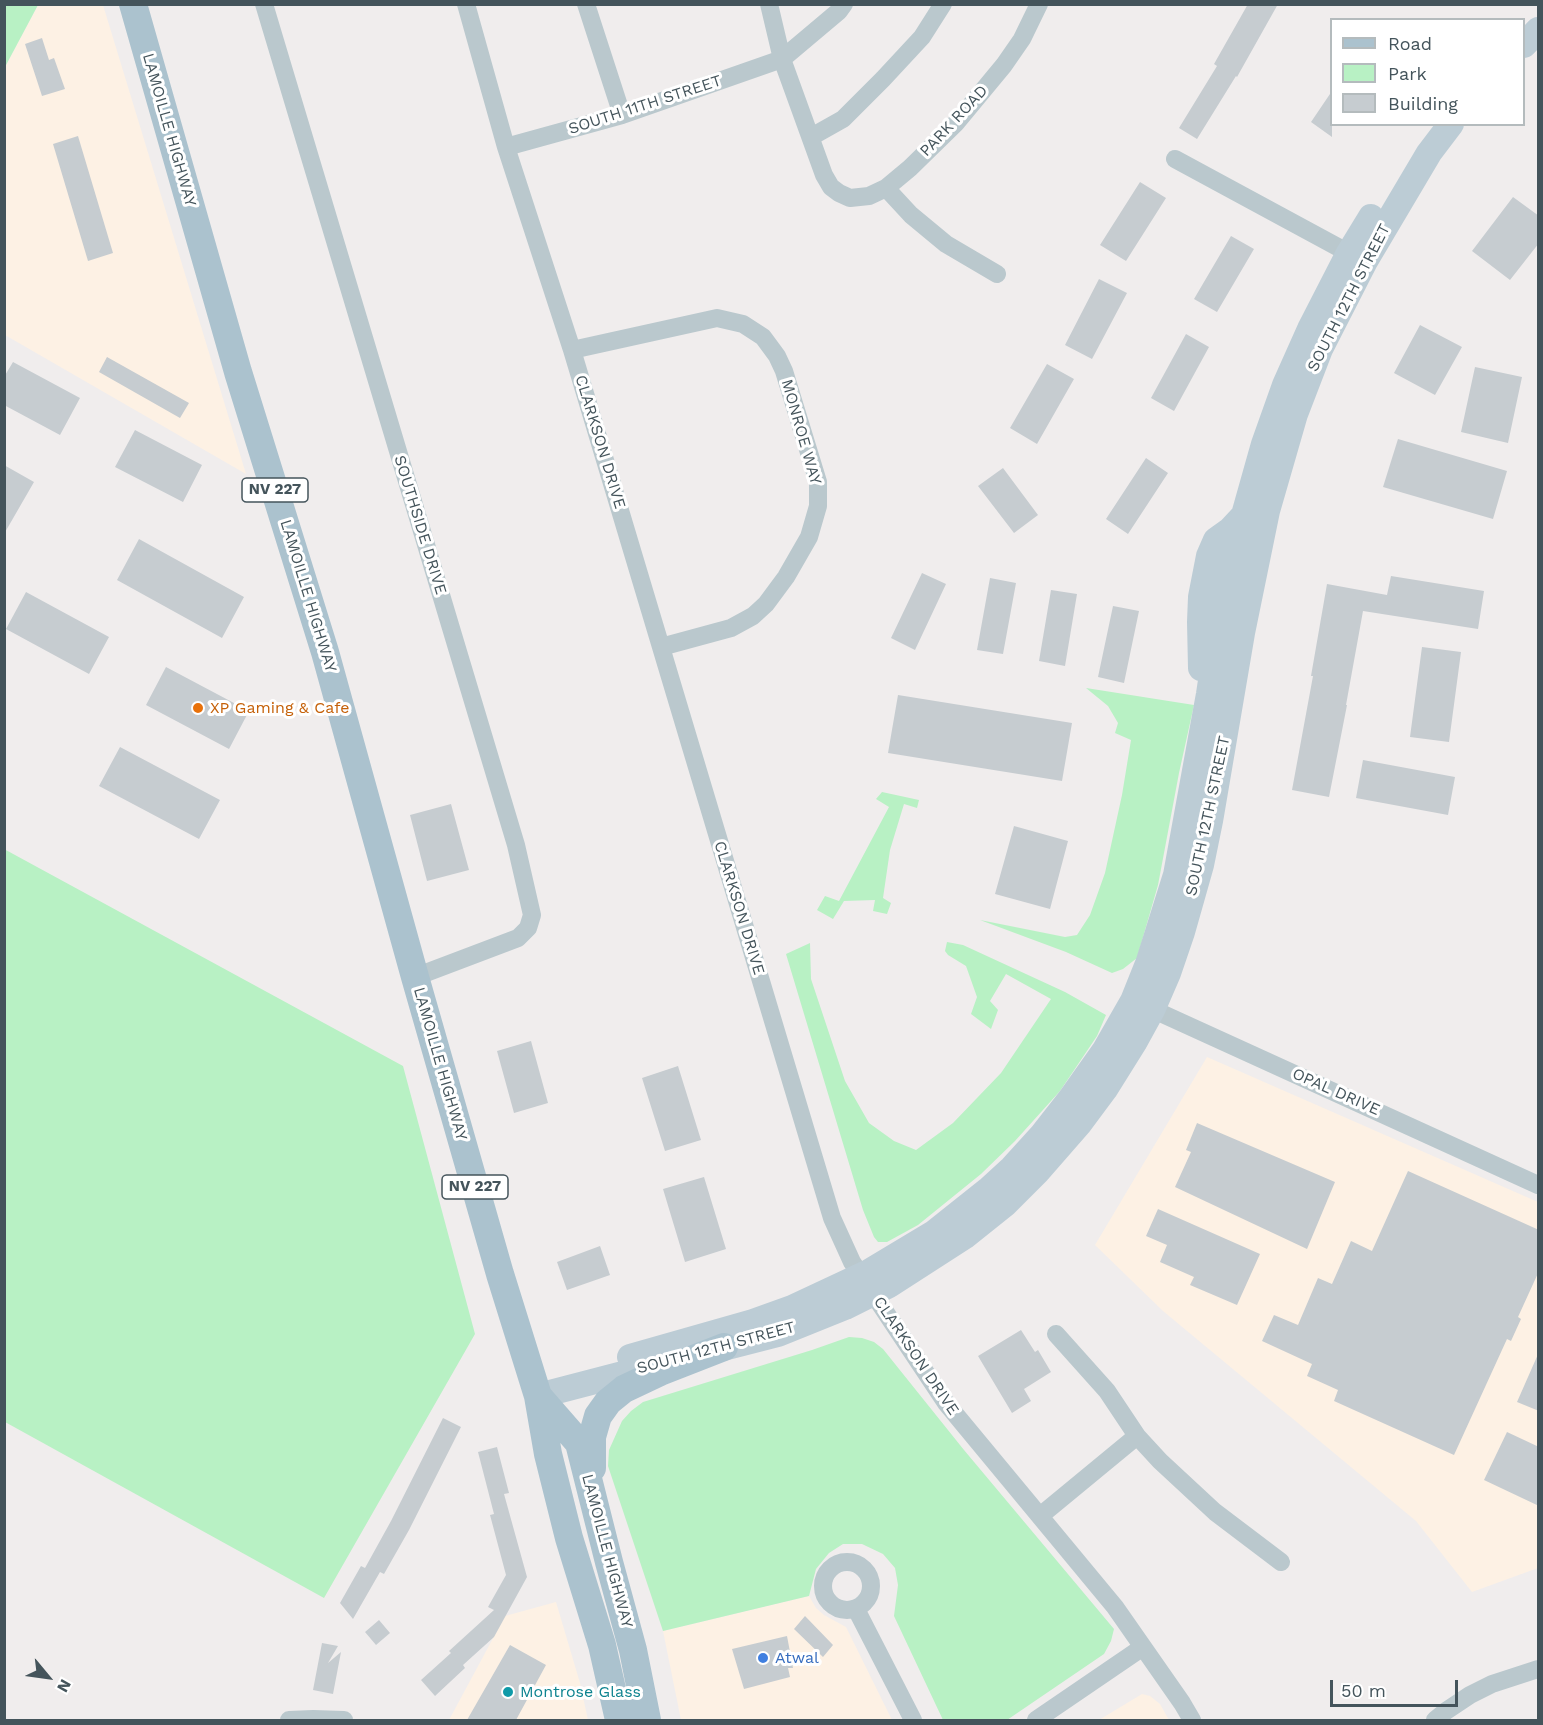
<!DOCTYPE html>
<style>
body{margin:0}
#map{position:relative;width:1543px;height:1725px;overflow:hidden;background:#f0eded;font-family:"Work Sans",sans-serif}
canvas{display:block}
.frame{position:absolute;inset:0;border:6px solid #44545b;pointer-events:none}
.legend{position:absolute;left:1330px;top:18px;width:195px;height:108px;box-sizing:border-box;background:#fff;border:2px solid #b4bbbd;margin:0;padding:8px 10px;list-style:none;font-size:18px;color:#44545b}
.legend li{display:flex;align-items:center;gap:12px;height:30px}
.legend b{width:30px;border:2px solid #b4bbbd}
.north{position:absolute;left:18px;top:1647px;width:60px;height:60px;-webkit-text-stroke:4px #fff;paint-order:stroke;rotate:119deg;font-size:16px;font-weight:700;line-height:24px;text-align:center;color:#44545b}
.north::after{content:'';display:block;margin:auto;width:21px;height:27px;background:#44545b;clip-path:polygon(50% 0,100% 100%,50% 72%,0 100%)}
.scale{position:absolute;left:1330px;top:1680px;width:128px;height:27px;box-sizing:border-box;border:3px solid #44545b;border-top:0;padding-left:8px;font-size:18px;line-height:21px;white-space:nowrap;color:#44545b;-webkit-text-stroke:4px #fff;paint-order:stroke}
</style>
<div id="map">
<canvas width="1543" height="1725"></canvas>
<div class="frame"></div>
<ul class="legend">
<li><b style="height:8px;background:#abc2ce"></b>Road</li>
<li><b style="height:16px;background:#b8f1c4"></b>Park</li>
<li><b style="height:16px;background:#c6ccd0"></b>Building</li>
</ul>
<div class="north">N</div>
<div class="scale">50 m</div>
</div>
<script>
const c = document.querySelector('canvas').getContext('2d');
c.lineJoin = 'round';
function fill(path, color) { c.fillStyle = color; c.fill(path, 'evenodd'); }
const poly = rows => new Path2D(rows.map(r => 'M' + r).join(''));
function strokePath(path, color, width, dash) { c.strokeStyle = color; c.lineWidth = width; c.lineCap = dash ? 'butt' : 'round'; c.setLineDash(dash || []); c.stroke(path); }
function write(font, color, halo, rows, align = 'center') {
  c.font = font + ' "Work Sans",sans-serif'; c.lineWidth = 6; c.setLineDash([]); c.textBaseline = 'middle'; c.strokeStyle = halo; c.fillStyle = color; for (const [text, x, y, turn = 0] of rows) {
    c.save(); c.translate(x, y); c.rotate((+turn || 0) * Math.PI / 180); c.textAlign = isNaN(turn) ? turn : align; if (halo) c.strokeText(text, 0, 0); c.fillText(text, 0, 0); c.restore();
  }
}
fill(poly([
 [38,5,103,5,246,474,5,335,5,67],
 [1207,1057,1538,1202,1538,1568,1472,1592,1416,1521,1163,1311,1095,1245],
 [809,1596,816,1608,824,1615,846,1627,892,1720,681,1720,663,1631],
 [556,1602,580,1683,588,1720,449,1720,505,1616],
 [1142,1694,1150,1696,1160,1704,1169,1720,1099,1720]
]), '#fdf1e4');
fill(poly([
 [5,4,38,5,5,67,4,5],
 [1086,688,1194,705,1179,773,1158,885,1137,958,1123,969,1112,973,1066,952,980,920,1065,937,1077,935,1090,915,1105,873,1122,795,1131,740,1115,733,1118,723,1108,706],
 [882,792,919,800,917,808,904,804,890,850,883,898,891,903,887,914,873,911,875,900,844,901,833,919,817,910,825,896,839,901,889,807,876,799],
 [4,849,403,1066,475,1334,324,1598,5,1422],
 [947,942,963,945,1065,992,1106,1015,1097,1036,1060,1091,1015,1141,981,1174,918,1225,887,1242,878,1242,874,1237,863,1210,786,954,810,943,811,979,845,1081,869,1123,894,1141,916,1150,953,1123,1001,1073,1051,999,1006,974,990,1001,998,1010,991,1029,971,1014,977,997,966,966,948,955,945,951],
 [849,1337,862,1338,874,1342,883,1349,964,1450,1114,1629,1111,1641,1104,1654,1007,1720,943,1720,894,1616,898,1585,895,1568,883,1554,862,1544,843,1544,829,1553,816,1569,809,1596,663,1631,608,1466,609,1450,622,1421,631,1411,643,1402,812,1350]
]), '#b8f1c4');
fill(poly([
 [1248,4,1278,4,1237,77,1236,76,1197,139,1179,128,1217,66,1214,64],
 [42,38,49,60,54,58,65,89,42,96,25,44],
 [1332,91,1332,137,1311,122],
 [78,136,113,253,88,261,53,144],
 [1140,182,1166,198,1126,261,1100,245],
 [1513,197,1539,216,1539,243,1510,280,1472,251],
 [1231,236,1254,249,1217,312,1194,299],
 [1099,279,1127,293,1092,359,1065,345],
 [1420,325,1462,347,1435,395,1394,373],
 [1186,334,1209,347,1174,411,1151,398],
 [107,357,189,403,180,418,99,372],
 [13,362,80,398,60,435,4,405,4,377],
 [1047,364,1074,379,1037,444,1010,428],
 [1475,367,1522,377,1508,443,1461,432],
 [135,430,202,465,183,502,115,467],
 [1398,439,1507,471,1493,519,1383,487],
 [1146,458,1168,473,1128,534,1106,519],
 [4,465,34,482,4,534],
 [1003,468,1038,515,1014,533,978,486],
 [139,539,244,597,222,638,117,580],
 [922,573,946,584,915,650,891,638],
 [1391,576,1484,591,1478,629,1363,611,1346,705,1347,705,1329,797,1292,790,1313,676,1311,676,1327,584,1387,595],
 [990,578,1016,583,1003,654,977,650],
 [1051,590,1077,594,1065,666,1039,661],
 [26,592,109,637,89,674,6,629],
 [1113,606,1139,611,1124,683,1098,677],
 [1422,647,1461,652,1449,742,1410,737],
 [166,667,249,711,229,749,146,705],
 [898,695,1072,723,1062,781,888,753],
 [120,747,220,800,199,839,99,786],
 [1363,760,1455,777,1448,815,1356,798],
 [451,804,469,870,427,881,410,815],
 [1014,826,1068,841,1050,909,995,894],
 [531,1041,548,1103,514,1113,497,1051],
 [678,1066,701,1140,665,1151,642,1078],
 [1197,1123,1335,1182,1307,1249,1175,1187,1191,1152,1186,1150],
 [1408,1171,1539,1230,1539,1271,1518,1317,1521,1319,1511,1341,1507,1339,1454,1455,1334,1401,1338,1390,1307,1376,1312,1364,1262,1341,1274,1315,1298,1325,1318,1278,1332,1284,1351,1241,1372,1251],
 [704,1177,726,1249,685,1262,663,1189],
 [1158,1209,1260,1254,1237,1305,1190,1285,1194,1277,1160,1262,1167,1245,1146,1236],
 [600,1246,610,1275,567,1290,557,1262],
 [1021,1330,1035,1352,1038,1350,1051,1372,1024,1389,1031,1401,1012,1413,978,1356],
 [1539,1352,1539,1411,1517,1402],
 [443,1418,461,1427,409,1530,384,1574,380,1572,353,1619,340,1603,361,1566,365,1568,391,1521],
 [1507,1432,1539,1447,1539,1506,1484,1480],
 [497,1447,509,1493,504,1494,527,1577,494,1637,463,1665,465,1668,435,1696,421,1680,451,1653,449,1651,494,1610,488,1607,506,1575,490,1515,494,1514,478,1452],
 [805,1616,833,1645,823,1657,794,1629],
 [379,1620,390,1633,376,1645,365,1632],
 [787,1636,793,1668,788,1668,790,1677,744,1689,732,1649],
 [322,1643,338,1646,328,1663,341,1652,333,1694,313,1690],
 [510,1645,546,1665,516,1720,467,1720]
]), '#c6ccd0');
strokePath(poly([
 [264,4,516,845,532,915,528,928,518,938,415,977],
 [466,4,506,147,572,350,832,1218,852,1262,946,1403,1115,1607,1182,1703,1192,1720],
 [586,4,622,115],
 [769,4,782,59,824,175,831,187,839,193,850,198,869,196,886,188,910,168,956,123,1004,65,1022,39,1039,4],
 [811,137,843,119,883,79,922,37,943,4],
 [506,147,622,115,782,59,839,11,844,4],
 [1175,159,1358,258],
 [886,188,911,215,946,244,997,274],
 [572,350,717,318,743,324,763,337,777,356,784,371,818,482,818,506,809,537,786,577,766,604,753,616,731,628,661,647],
 [1143,1005,1538,1185],
 [1056,1334,1107,1391,1137,1436,1160,1461,1215,1512,1281,1562],
 [1040,1516,1137,1436],
 '823 1586a24 24 0 1 1 48 0a24 24 0 1 1-48 0Z',
 [856,1609,913,1720],
 [289,1720,313,1719,344,1720],
 [1036,1720,1143,1647],
 [1435,1720,1446,1711,1470,1695,1492,1684,1538,1669]
]), '#bac8cd', 18);
strokePath(poly([
 [1524,45,1538,30],
 [1201,668,1200,622,1201,597,1209,556,1216,540,1230,530,1244,515],
 [704,1353,778,1334,845,1307,889,1285,965,1236,1005,1204,1038,1171,1079,1124,1105,1089,1135,1041,1152,1010,1168,973,1182,932,1201,865,1210,821,1242,633,1267,511,1295,414,1320,349,1365,261,1429,153,1451,124],
 [630,1357,753,1322,792,1308,869,1272,934,1233,988,1190,1012,1168,1042,1135,1071,1098,1105,1050,1133,1001,1149,961,1176,875,1209,694,1220,621,1244,515,1264,444,1285,385,1310,329,1349,253,1371,217],
 [538,1396,657,1365]
]), '#bcccd5', 26);
strokePath(poly([
 [133,4,238,372,325,652,415,977,500,1274,538,1396,548,1454,569,1538,602,1645,619,1720],
 [538,1396,579,1443,609,1562,633,1650,647,1720],
 [592,1468,592,1437,598,1416,608,1402,624,1389,660,1372,724,1347]
]), '#abc2ce', 28);
for (const [x, y, r, color] of [
 [198,708,6,"#e8710a"],
 [763,1658,6,"#3f7fe0"],
 [508,1692,6,"#0f9aa8"]
]) { const dot = new Path2D(); dot.arc(x, y, r, 0, 2 * Math.PI); c.fillStyle = color; c.fill(dot); strokePath(dot, '#fff', 2); }
for (const [x, y, w] of [
 [275,490,66],
 [475,1187,66]
]) { const box = new Path2D(); box.roundRect(x - w / 2, y - 12, w, 24, 4.5); c.fillStyle = '#fff'; c.fill(box); strokePath(box, '#44545b', 1.5); }
write('bold 15px', '#44545b', null, [
 ["NV 227",275,490],
 ["NV 227",475,1187]
]);
write('16px', '#44545b', '#fff', [
 ["SOUTH 11TH STREET",645,105,-18],
 ["PARK ROAD",954,121,-47],
 ["LAMOILLE HIGHWAY",169,130,74],
 ["SOUTH 12TH STREET",1349,298,-63],
 ["MONROE WAY",801,432,74],
 ["CLARKSON DRIVE",600,442,73],
 ["SOUTHSIDE DRIVE",420,525,73],
 ["LAMOILLE HIGHWAY",308,596,73],
 ["SOUTH 12TH STREET",1208,816,-78],
 ["CLARKSON DRIVE",739,908,73],
 ["LAMOILLE HIGHWAY",440,1064,74],
 ["OPAL DRIVE",1336,1092,24],
 ["SOUTH 12TH STREET",716,1348,-15],
 ["CLARKSON DRIVE",916,1356,56],
 ["LAMOILLE HIGHWAY",607,1551,75]
]);
write('16px', '#c56008', '#fff', [
 ["XP Gaming & Cafe",210,708]
], 'left');
write('16px', '#366cbe', '#fff', [
 ["Atwal",775,1658]
], 'left');
write('16px', '#0d838f', '#fff', [
 ["Montrose Glass",520,1692]
], 'left');
</script>
